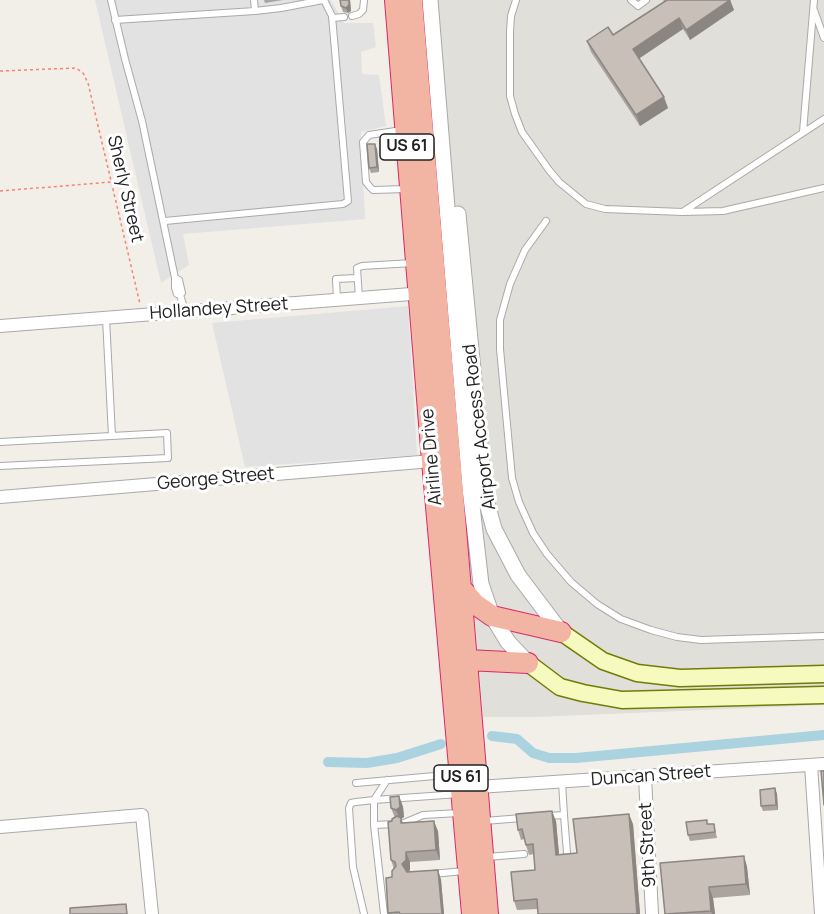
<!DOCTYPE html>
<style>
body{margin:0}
canvas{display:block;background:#f2efe9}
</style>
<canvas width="824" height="914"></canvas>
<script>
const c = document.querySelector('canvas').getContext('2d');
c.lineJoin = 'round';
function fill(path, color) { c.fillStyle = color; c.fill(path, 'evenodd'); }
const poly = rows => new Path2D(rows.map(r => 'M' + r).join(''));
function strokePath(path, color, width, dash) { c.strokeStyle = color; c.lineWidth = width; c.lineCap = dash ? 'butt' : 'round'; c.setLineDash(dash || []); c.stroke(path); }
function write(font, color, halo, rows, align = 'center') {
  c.font = font + ' Manrope,sans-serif'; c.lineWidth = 6; c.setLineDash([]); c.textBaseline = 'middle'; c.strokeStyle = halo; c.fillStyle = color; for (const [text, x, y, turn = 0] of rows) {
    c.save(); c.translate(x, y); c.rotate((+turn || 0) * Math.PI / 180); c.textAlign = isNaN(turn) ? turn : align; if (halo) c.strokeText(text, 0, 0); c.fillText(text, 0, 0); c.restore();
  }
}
fill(poly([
 [423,0,824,0,824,705,535,717,483,717]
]), '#e1dfda');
fill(poly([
 [95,0,331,0,344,23,373,23,376,47,361,52,362,74,379,75,386,126,361,132,365,219,183,234,189,265,161,283],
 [408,306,417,455,245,467,212,323]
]), '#e2e2e2');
strokePath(poly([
 [492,736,517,739,533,753,549,758,576,758,824,735],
 [328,762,367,763,397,758,441,744]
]), '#aad3df', 10);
const service = poly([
 [111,0,125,59,142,121,175,278],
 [254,0,255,11,281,8,323,0],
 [516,0,511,16,510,32,510,96,515,114,522,132,549,170,559,182,586,204,605,209,683,212,723,211,824,188],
 [631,0,638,6,646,0],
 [814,10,824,38],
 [352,16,359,14,363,10,364,0],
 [332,18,344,17],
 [115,20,255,11],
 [402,130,369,135,363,142,366,182,370,187,373,190,407,189],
 [803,132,814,0],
 [684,211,824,119],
 [165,221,343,204,348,201,332,16,324,0],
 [546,221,525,250,510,284,500,320,500,349,512,478,519,502,533,533,547,554,571,582,597,604,621,619,651,630,677,637,701,640,824,636],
 [180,295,182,293,179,280,175,278,175,288,177,294,180,295,185,311],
 [359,298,357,268,362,266,413,263],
 [337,300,336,279,357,278],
 [106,318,112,436],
 [0,442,167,433,168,458,0,466],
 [356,783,457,774],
 [564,815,567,853],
 [547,816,564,815,562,782],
 [484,821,522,818],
 [404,823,423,815,459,813],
 [374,825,395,824],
 [487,857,524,854],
 [432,874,464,871],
 [364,914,353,867,349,808,351,803,356,802,374,800,387,780],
 [384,914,374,825,374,800,459,794]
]);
const minor = poly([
 [0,326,424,293],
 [0,497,432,461],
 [811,765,821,914],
 [645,777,652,914],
 [478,787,824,764],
 [0,827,142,815,152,914]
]);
const tertiary = poly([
 [430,0,470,489,481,584,492,616,508,642,528,663],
 [458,214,485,496,494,529,518,575,561,632]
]);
const secondary = poly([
 [561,632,603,661,637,673,680,678,824,674],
 [528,663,560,687,583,693,622,700,824,695]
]);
const trunk = poly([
 [395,0,432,461,472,914],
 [412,0,488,914],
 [462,589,475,604,492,616,561,632],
 [459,652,467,660,528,663]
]);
strokePath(service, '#a9a9a9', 8);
strokePath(minor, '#a9a9a9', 14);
strokePath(tertiary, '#a9a9a9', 17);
strokePath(secondary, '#707d05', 19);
strokePath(trunk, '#dc2a67', 22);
strokePath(poly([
 [0,71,76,68,83,73,88,83,140,304],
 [0,191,112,182]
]), '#fa8072', 1.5, [3, 3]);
strokePath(service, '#fff', 6);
strokePath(minor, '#fff', 12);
strokePath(tertiary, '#fff', 15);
strokePath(secondary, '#f7fabf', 16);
strokePath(trunk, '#f2b4a3', 20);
fill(poly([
 [264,0,283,0,265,3],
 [340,0,350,0,351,11,348,13,343,12,341,6],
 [663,0,730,0,734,10,690,40,683,29,639,58,668,108,640,126,591,52,587,41,613,35,665,2],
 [377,149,379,172,371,173,369,168],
 [775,788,777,794,778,810,763,811,761,806],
 [399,796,403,807,404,817,401,819,403,823,438,831,440,860,410,862,410,870,408,872,438,870,441,880,444,914,388,914,386,878,392,877,394,869,391,860,392,821,395,818,391,808],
 [556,821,559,855,577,853,633,824,640,914,538,914,538,909,517,910,514,901,535,870,534,854,529,855,524,839,521,840,518,830],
 [708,824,714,824,717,838,690,841,688,835],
 [744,856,747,867,750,895,713,898,715,914,665,914]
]), '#aba49e');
fill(poly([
 [349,0,350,0,351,11,348,13,346,8],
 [730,0,734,10,690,40,686,30],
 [679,18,683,29,637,60,633,49],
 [664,97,668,108,640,126,636,115],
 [375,144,377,149,379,172,377,167],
 [775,788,777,794,778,810,776,805],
 [399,796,403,807,404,817,401,819,405,828,400,820,396,810],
 [552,811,556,821,560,865,556,855],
 [629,814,633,824,640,914,637,914],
 [434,821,438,831,440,860,436,850],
 [406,852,410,862,410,870,406,875,402,864],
 [744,856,747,867,750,895,746,884],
 [438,870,441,880,444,914,442,914],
 [709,887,713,898,715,914,712,914,711,911]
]), '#8b8681');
const building = poly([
 [340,0,349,0,349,5,346,8,341,6,340,0],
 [667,0,730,0,686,30,679,18,633,49,664,97,636,115,587,41,608,27,613,35,667,0],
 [367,144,375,144,377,167,369,168,367,144],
 [821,771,824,771,824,805,821,771],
 [775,788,776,805,761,806,760,790,775,788],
 [399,796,400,807,396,810,391,808,390,797,399,796],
 [552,811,556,855,577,853,573,819,629,814,637,914,538,914,537,899,514,901,511,872,535,870,533,844,526,845,522,829,518,830,516,814,552,811],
 [397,816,401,818,401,823,434,821,436,850,406,852,406,860,402,864,407,872,438,870,442,914,400,914,399,912,388,913,386,878,392,877,392,871,396,866,395,862,391,860,388,822,392,821,392,819,397,816],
 [707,820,707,824,714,824,715,832,688,835,686,822,707,820],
 [744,856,746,884,709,887,711,911,665,914,660,863,744,856],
 [126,904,127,914,70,914,70,908,126,904]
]);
fill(building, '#c7bfb8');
strokePath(building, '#8b8681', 1.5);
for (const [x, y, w] of [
 [407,147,54],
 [461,778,54]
]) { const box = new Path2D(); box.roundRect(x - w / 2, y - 13, w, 26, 4.5); c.fillStyle = '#fff'; c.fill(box); strokePath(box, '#222', 1.5); }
write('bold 16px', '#222', null, [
 ["US 61",407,147],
 ["US 61",461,778]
]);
write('18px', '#222', '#fff', [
 ["Sherly Street",125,189,77],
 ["Hollandey Street",219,309,-4],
 ["Airport Access Road",480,427,-97],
 ["Airline Drive",432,457,-95],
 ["George Street",216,479,-5],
 ["Duncan Street",651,776,-4],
 ["9th Street",648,845,-93]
]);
</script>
